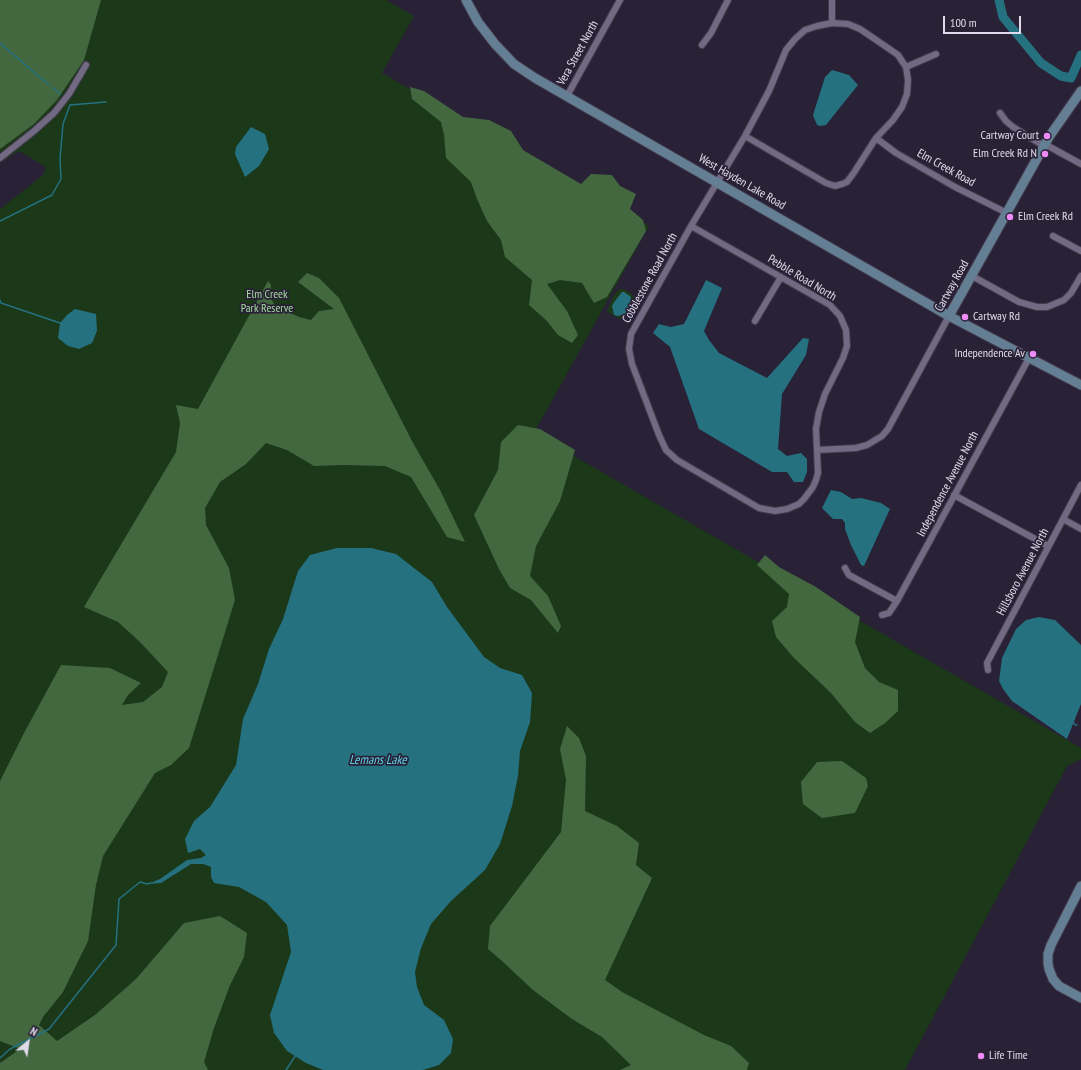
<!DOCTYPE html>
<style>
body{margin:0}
#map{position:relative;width:1081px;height:1070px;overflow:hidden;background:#292136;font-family:"PT Sans Narrow",sans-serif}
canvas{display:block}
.north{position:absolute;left:8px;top:1022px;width:40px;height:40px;-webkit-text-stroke:3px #292136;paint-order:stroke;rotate:29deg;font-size:11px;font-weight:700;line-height:16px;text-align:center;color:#e0dbea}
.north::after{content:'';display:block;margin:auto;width:14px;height:18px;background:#e0dbea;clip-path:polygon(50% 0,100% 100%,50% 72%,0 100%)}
.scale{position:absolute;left:943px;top:16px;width:78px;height:18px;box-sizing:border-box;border:2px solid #e0dbea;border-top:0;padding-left:5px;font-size:12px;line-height:14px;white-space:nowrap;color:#e0dbea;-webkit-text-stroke:3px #292136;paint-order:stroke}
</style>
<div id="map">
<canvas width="1081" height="1070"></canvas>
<div class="north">N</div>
<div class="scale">100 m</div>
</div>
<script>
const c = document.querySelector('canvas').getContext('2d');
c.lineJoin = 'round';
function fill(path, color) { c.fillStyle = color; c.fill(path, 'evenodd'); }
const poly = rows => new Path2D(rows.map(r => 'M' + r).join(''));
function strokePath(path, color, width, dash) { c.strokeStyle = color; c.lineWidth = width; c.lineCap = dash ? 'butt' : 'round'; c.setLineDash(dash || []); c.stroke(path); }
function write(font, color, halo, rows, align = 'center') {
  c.font = font + ' "PT Sans Narrow",sans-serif'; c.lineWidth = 3.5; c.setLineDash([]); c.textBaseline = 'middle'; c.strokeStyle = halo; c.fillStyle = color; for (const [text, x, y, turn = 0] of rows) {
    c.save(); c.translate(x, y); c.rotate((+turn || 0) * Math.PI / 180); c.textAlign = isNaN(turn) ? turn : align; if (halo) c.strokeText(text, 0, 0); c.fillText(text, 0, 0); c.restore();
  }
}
fill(poly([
 [0,0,386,0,414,16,382,73,649,226,534,433,1081,748,1081,759,1067,766,905,1070,0,1070,0,209,43,175,46,167,19,151,0,163],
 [620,289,623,289,632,294,634,297,634,300,624,317,620,319,607,312,612,298,617,291]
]), '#1b3819');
fill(poly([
 [0,0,101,0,84,60,57,100,34,124,0,149],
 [410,87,424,91,463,117,489,120,511,131,523,150,581,184,591,174,612,175,620,186,636,194,630,209,643,220,646,231,607,297,594,303,582,283,560,280,547,284,567,311,578,335,572,343,558,335,546,320,529,305,532,280,505,257,501,240,487,221,477,199,471,182,446,158,444,135,441,122,412,99],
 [307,273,319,278,339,298,413,443,440,490,465,542,447,537,411,477,385,466,344,465,314,466,287,450,266,443,246,464,220,482,205,508,206,525,229,568,235,600,189,748,171,765,155,773,103,856,96,885,88,941,63,992,43,1017,39,1025,57,1041,95,1015,136,979,184,923,220,916,247,933,244,957,230,985,214,1028,204,1062,208,1070,0,1070,0,1063,20,1049,0,1041,0,781,24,733,61,665,110,668,141,683,128,695,122,705,143,702,162,687,168,672,140,642,118,622,84,607,176,452,180,423,176,405,198,409,268,281,271,285,270,296,275,306,299,317,311,320,319,311,334,309,298,282],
 [518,425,540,429,575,450,560,501,536,546,530,576,548,596,561,626,558,633,531,600,510,588,499,569,474,515,498,470,501,442],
 [765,555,779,567,816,587,860,617,855,642,865,668,879,682,898,690,898,711,885,723,870,733,855,722,831,693,794,658,776,637,772,621,787,607,789,594,757,565],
 [567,726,579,738,586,756,585,811,617,826,639,843,636,865,652,878,605,980,622,992,704,1035,731,1046,749,1063,747,1070,620,1070,631,1065,602,1037,572,1019,533,990,502,961,488,949,490,926,561,832,566,780,560,749],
 [842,761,866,778,868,786,855,813,822,818,803,804,801,782,817,762]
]), '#436840');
fill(poly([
 [832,70,849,75,858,85,826,125,820,126,817,125,813,115,825,77],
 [251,127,265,134,269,149,259,166,245,177,235,154,236,147],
 [706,280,722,288,704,331,709,340,719,353,767,378,803,338,809,339,806,355,782,394,778,449,787,456,801,453,807,459,807,472,803,482,794,482,787,472,772,472,699,429,670,347,653,333,659,324,671,327,684,324],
 [622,292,624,292,631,297,630,306,625,314,618,316,614,315,612,306,615,301],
 [75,309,96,314,97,331,92,343,79,349,68,346,58,338,60,323,67,315],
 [831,490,841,492,852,499,861,498,881,503,890,509,864,566,861,565,851,545,845,529,845,523,842,519,833,519,822,508],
 [337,548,371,548,396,554,432,582,447,607,484,657,500,668,522,675,532,693,530,722,520,751,518,776,512,806,500,844,485,870,451,901,431,924,421,948,415,972,417,987,424,1005,444,1020,453,1039,451,1053,439,1065,423,1070,323,1070,306,1063,287,1051,274,1033,270,1015,291,952,287,925,266,902,239,887,214,883,211,877,211,867,203,864,191,864,161,883,148,884,160,879,187,860,201,858,206,855,200,849,188,853,185,839,194,821,210,807,236,765,243,719,258,684,269,649,283,619,298,571,310,555],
 [1039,617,1055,620,1081,645,1081,704,1067,739,1012,701,1003,689,999,681,1002,658,1016,629,1026,620]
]), '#257180');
strokePath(poly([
 [0,43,49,85],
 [53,88,60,94],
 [0,221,52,195,61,179,60,159,63,124,70,105,106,102],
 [0,300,1,303,60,323],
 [1073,721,1075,725,1077,725],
 [0,1058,10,1049,49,1029,116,945,119,899,140,882,147,884,151,883],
 [286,1070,296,1055]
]), '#257180', 1.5);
strokePath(poly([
 [999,0,1003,17,1041,63,1061,76,1071,78,1081,55]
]), '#257180', 9);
const street = poly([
 [832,0,832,23],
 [702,45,711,33,728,0],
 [906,67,936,54],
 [567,96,620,0],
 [1000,113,1006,121,1013,127,1039,143,1050,147,1081,164],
 [876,138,896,153,955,187,1007,213],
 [0,158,34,131,54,113,69,94,86,65],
 [691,226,830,305,840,316,846,330,847,346,843,358,825,394,819,412,816,429,818,473,816,480,813,487,804,499,799,504,787,509,775,511,759,508,677,460,666,450,659,435,632,364,629,349,631,334,691,226,745,136,769,91,786,50,795,39,805,30,817,26,832,23,848,24,860,29,888,48,898,55,906,67,908,80,907,94,902,107,893,120,876,138,853,174,847,182,842,184,835,186,826,183,745,136],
 [1053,236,1081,251],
 [972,276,1019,302,1037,307,1047,307,1064,300,1071,293,1081,276],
 [755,321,781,277],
 [817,450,856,448,867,445,882,436,888,429,949,316],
 [954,495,1048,546],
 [1063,519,1081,529],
 [845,568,849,575,897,601],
 [882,615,889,613,897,601,1029,358],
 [988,670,987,663,1081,485]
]);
const secondary = poly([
 [466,0,478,22,495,44,514,64,535,78,949,316,1081,385],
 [949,316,1049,137,1081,91],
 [1081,886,1051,945,1048,954,1048,963,1049,969,1053,979,1059,986,1081,998]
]);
strokePath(street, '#433c4e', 8);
strokePath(secondary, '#433c4e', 11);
strokePath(street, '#726982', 6);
strokePath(secondary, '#647e93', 9);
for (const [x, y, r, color] of [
 [1047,136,4,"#ef8bf7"],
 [1045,154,4,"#ef8bf7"],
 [1010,217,4,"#ef8bf7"],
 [965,317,4,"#ef8bf7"],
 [1033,354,4,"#ef8bf7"],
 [981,1056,4,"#ef8bf7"]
]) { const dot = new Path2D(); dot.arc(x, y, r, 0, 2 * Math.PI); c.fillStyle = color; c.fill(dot); strokePath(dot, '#292136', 1.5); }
write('12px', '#e0dbea', '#292136', [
 ["Vera Street North",578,53,-61],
 ["Elm Creek Road",946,168,29],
 ["West Hayden Lake Road",742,182,30],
 ["Cobblestone Road North",650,278,-61],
 ["Pebble Road North",802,278,31],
 ["Cartway Road",952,286,-61],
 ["Independence Avenue North",948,484,-62],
 ["Hillsboro Avenue North",1023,572,-62]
]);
write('12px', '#e0dbea', '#292136', [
 ["Cartway Court",1039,136],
 ["Elm Creek Rd N",1037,154],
 ["Elm Creek Rd",1018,217,"left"],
 ["Cartway Rd",973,317,"left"],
 ["Independence Av",1025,354],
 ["Life Time",989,1056,"left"]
], 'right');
write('12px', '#a3dd9d', '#292136', [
 ["Elm Creek",267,295],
 ["Park Reserve",267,309]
]);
write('italic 13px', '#61d0e8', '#292136', [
 ["Lemans Lake",378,760]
]);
</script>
